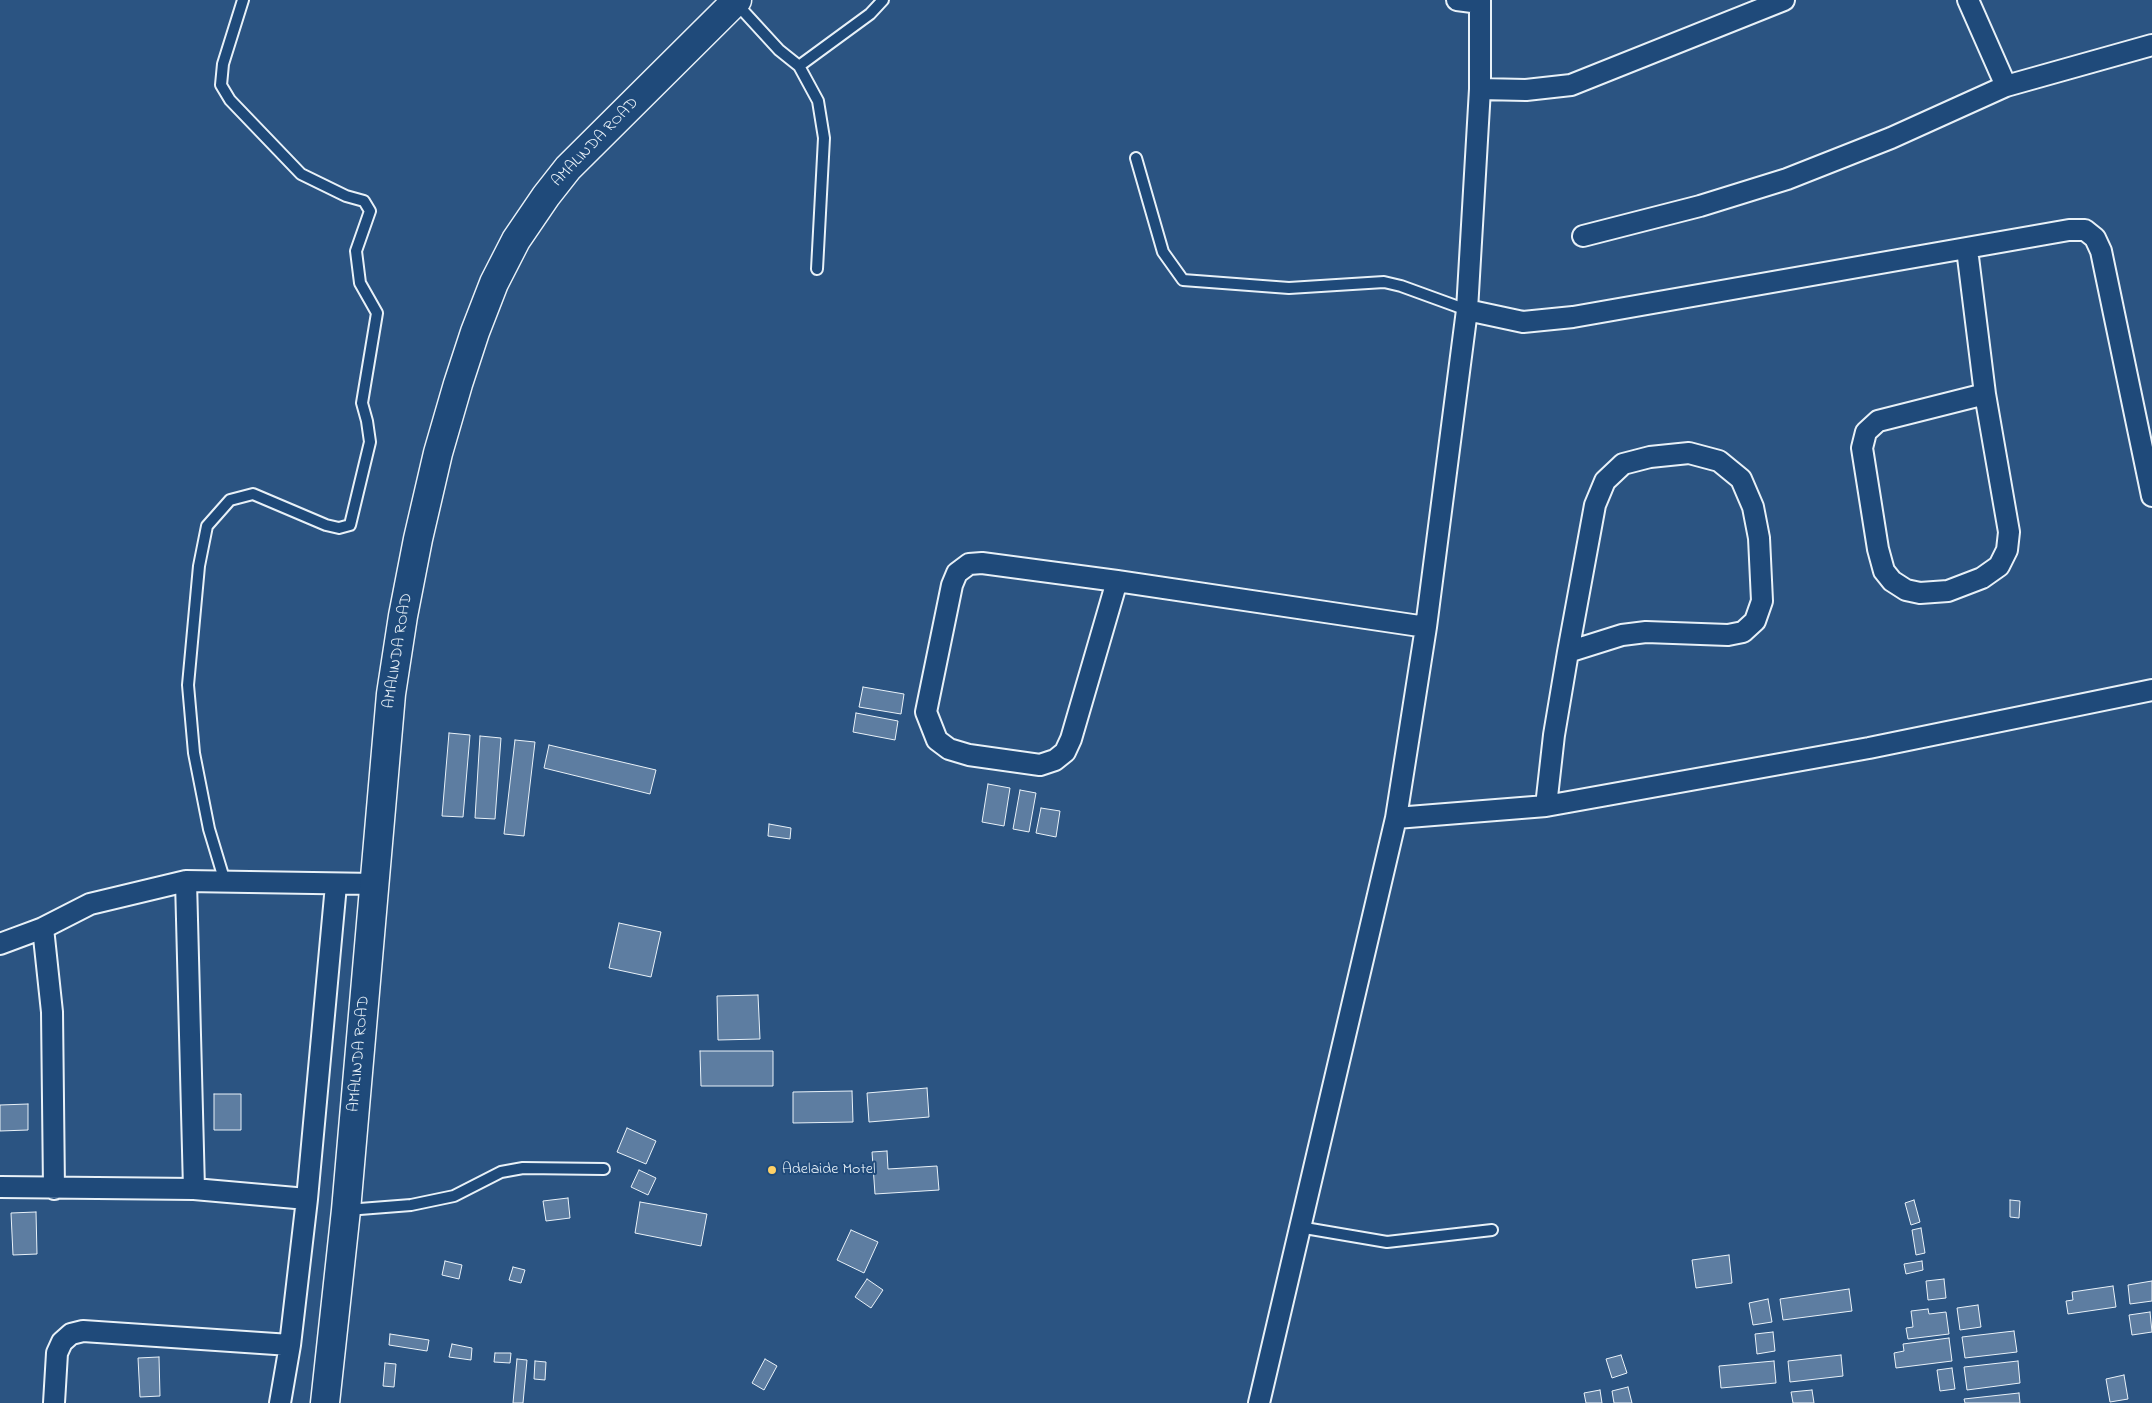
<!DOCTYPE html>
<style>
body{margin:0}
canvas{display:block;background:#2b5482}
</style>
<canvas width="2152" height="1403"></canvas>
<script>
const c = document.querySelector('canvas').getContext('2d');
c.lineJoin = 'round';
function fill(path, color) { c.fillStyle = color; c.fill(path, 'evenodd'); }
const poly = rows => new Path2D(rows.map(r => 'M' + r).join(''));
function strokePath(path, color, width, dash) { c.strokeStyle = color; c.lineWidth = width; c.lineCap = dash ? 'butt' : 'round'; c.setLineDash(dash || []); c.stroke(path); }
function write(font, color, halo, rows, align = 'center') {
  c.font = font + ' "Indie Flower",sans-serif'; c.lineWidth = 4; c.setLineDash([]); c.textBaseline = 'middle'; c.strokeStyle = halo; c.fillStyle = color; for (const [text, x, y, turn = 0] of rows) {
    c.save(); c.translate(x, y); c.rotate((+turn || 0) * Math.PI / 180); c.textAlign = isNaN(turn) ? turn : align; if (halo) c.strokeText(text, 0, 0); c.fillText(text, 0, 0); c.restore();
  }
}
const building = poly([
 [863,687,904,694,901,714,859,707,863,687],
 [856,713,898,721,895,740,853,732,856,713],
 [449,733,470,735,463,817,442,816,449,733],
 [480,736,501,738,495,819,475,818,480,736],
 [515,740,535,742,524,836,504,834,515,740],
 [549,745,656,770,650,794,544,768,549,745],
 [988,784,1010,788,1004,826,982,822,988,784],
 [1020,790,1036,793,1029,832,1013,829,1020,790],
 [1041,808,1060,811,1056,837,1036,833,1041,808],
 [769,824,791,828,790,839,768,836,769,824],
 [619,923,661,932,651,977,609,968,619,923],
 [758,995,760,1039,718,1040,717,996,758,995],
 [700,1051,773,1051,773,1086,701,1086,700,1051],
 [927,1088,929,1117,869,1122,867,1093,927,1088],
 [852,1091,853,1122,793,1123,793,1092,852,1091],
 [214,1094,241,1094,241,1130,214,1130,214,1094],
 [28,1104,28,1130,0,1131,0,1105,28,1104],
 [627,1128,656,1141,646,1164,617,1152,627,1128],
 [887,1151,888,1169,937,1166,939,1190,875,1194,872,1152,887,1151],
 [639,1170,656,1178,648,1195,631,1187,639,1170],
 [568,1198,570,1218,546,1221,543,1201,568,1198],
 [1914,1200,1920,1222,1911,1225,1905,1203,1914,1200],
 [2010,1200,2020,1201,2019,1218,2010,1217,2010,1200],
 [640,1202,707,1214,701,1246,635,1233,640,1202],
 [36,1212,37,1254,13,1255,11,1213,36,1212],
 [1921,1228,1925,1253,1916,1255,1912,1230,1921,1228],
 [851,1230,878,1242,864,1273,837,1260,851,1230],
 [1729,1255,1732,1283,1696,1288,1692,1260,1729,1255],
 [445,1261,462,1265,459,1279,442,1275,445,1261],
 [1922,1261,1923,1270,1906,1274,1904,1264,1922,1261],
 [513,1267,525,1270,521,1283,509,1280,513,1267],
 [867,1279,883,1290,871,1308,855,1297,867,1279],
 [1944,1279,1946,1298,1928,1300,1926,1281,1944,1279],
 [2152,1281,2152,1301,2130,1304,2128,1285,2152,1281],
 [2113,1286,2116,1307,2068,1314,2066,1301,2073,1300,2072,1292,2113,1286],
 [1849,1289,1852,1311,1783,1320,1780,1299,1849,1289],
 [1768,1299,1772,1322,1753,1325,1749,1303,1768,1299],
 [1978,1305,1981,1327,1960,1330,1957,1308,1978,1305],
 [1928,1309,1929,1314,1946,1312,1949,1334,1908,1339,1906,1328,1913,1327,1911,1311,1928,1309],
 [2150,1312,2152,1332,2132,1335,2129,1315,2150,1312],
 [2014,1331,2017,1352,1965,1358,1962,1337,2014,1331],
 [1773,1332,1775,1351,1757,1354,1755,1334,1773,1332],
 [390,1334,429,1340,427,1351,389,1345,390,1334],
 [1949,1338,1952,1361,1896,1368,1894,1353,1904,1351,1903,1344,1949,1338],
 [452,1344,472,1348,471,1360,449,1357,452,1344],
 [495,1353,511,1353,510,1363,494,1362,495,1353],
 [1621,1355,1627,1373,1612,1378,1606,1359,1621,1355],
 [1841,1355,1843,1376,1790,1382,1788,1361,1841,1355],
 [159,1357,160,1396,140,1397,138,1358,159,1357],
 [517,1359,527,1360,523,1403,513,1403,517,1359],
 [765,1359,777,1366,764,1390,752,1383,765,1359],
 [535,1361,546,1362,545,1380,534,1379,535,1361],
 [1774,1361,1776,1383,1721,1388,1719,1366,1774,1361],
 [2018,1361,2020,1383,1967,1390,1964,1367,2018,1361],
 [385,1363,396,1364,394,1387,383,1386,385,1363],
 [1952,1368,1955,1389,1940,1391,1937,1370,1952,1368],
 [2124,1375,2128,1399,2110,1402,2106,1379,2124,1375],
 [1628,1387,1632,1403,1614,1403,1612,1391,1628,1387],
 [1600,1390,1602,1403,1586,1403,1584,1393,1600,1390],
 [1812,1390,1814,1403,1793,1403,1791,1392,1812,1390],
 [2019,1393,2020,1403,1965,1403,1964,1399,2019,1393]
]);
fill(building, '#5d7da1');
strokePath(building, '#e8f1f8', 1);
const lane = poly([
 [736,3,779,50,799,66,818,101,824,138,817,269],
 [799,66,870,14,883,0],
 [1136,158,1163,252,1183,280,1289,288,1384,282,1401,286,1467,310],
 [225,882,209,829,194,753,188,685,199,566,207,526,230,500,253,494,326,525,339,528,350,525,370,442,367,421,362,403,377,313,360,283,356,251,370,211,364,201,346,196,301,174,230,100,221,85,223,64,243,0],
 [347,1210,411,1205,454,1196,501,1172,523,1168,604,1169],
 [1299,1227,1387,1242,1492,1230]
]);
const street = poly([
 [1457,0,1480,3],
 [1968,0,2006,86],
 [1480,89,1526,90,1571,85,1784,0],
 [1583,236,1700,206,1787,179,1891,138,2006,86,2152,45],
 [1967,249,1985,394,2009,532,2007,550,1999,566,1982,578,1948,591,1920,593,1906,590,1892,581,1884,571,1878,549,1862,448,1866,432,1878,421,1985,394],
 [1467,310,1523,322,1573,317,2069,230,2085,230,2095,238,2101,251,2152,496],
 [1117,581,1071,739,1065,752,1055,760,1040,765,969,755,949,749,937,740,926,712,952,585,957,573,969,564,982,563,1117,581,1426,627],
 [1546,806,1554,735,1568,652,1595,505,1605,481,1623,464,1650,457,1689,453,1719,461,1741,479,1753,507,1759,538,1762,601,1755,621,1743,632,1728,635,1646,632,1622,635,1568,652],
 [1396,818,1546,806,1869,748,2152,690],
 [186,881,194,1189],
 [43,928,52,1012,54,1189],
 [0,944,43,928,90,904,186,881,376,884],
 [0,1187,194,1189,307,1199],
 [54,1403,57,1353,62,1342,71,1334,83,1331,290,1345],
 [280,1403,290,1345,307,1199,336,885],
 [1259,1403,1396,818,1426,627,1467,310,1480,89,1480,0]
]);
const secondary = poly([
 [325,1403,346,1210,391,694,403,616,418,539,438,453,458,384,475,332,494,283,516,240,546,196,568,168,737,0]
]);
strokePath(lane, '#e8f1f8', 14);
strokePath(street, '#e8f1f8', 24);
strokePath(secondary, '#e8f1f8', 31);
strokePath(lane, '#1f4a7a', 10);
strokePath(street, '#1f4a7a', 20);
strokePath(secondary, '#1f4a7a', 28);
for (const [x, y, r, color] of [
 [772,1170,5,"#ffd166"]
]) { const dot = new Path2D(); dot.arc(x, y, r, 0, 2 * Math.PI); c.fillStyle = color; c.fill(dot); strokePath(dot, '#1f4a7a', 2); }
write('16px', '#e8f1f8', '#1f4a7a', [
 ["AMALINDA ROAD",596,143,-46],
 ["AMALINDA ROAD",399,651,-81],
 ["AMALINDA ROAD",360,1054,-85]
]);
write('16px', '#e8f1f8', '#1f4a7a', [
 ["Adelaide Motel",782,1170]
], 'left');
</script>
